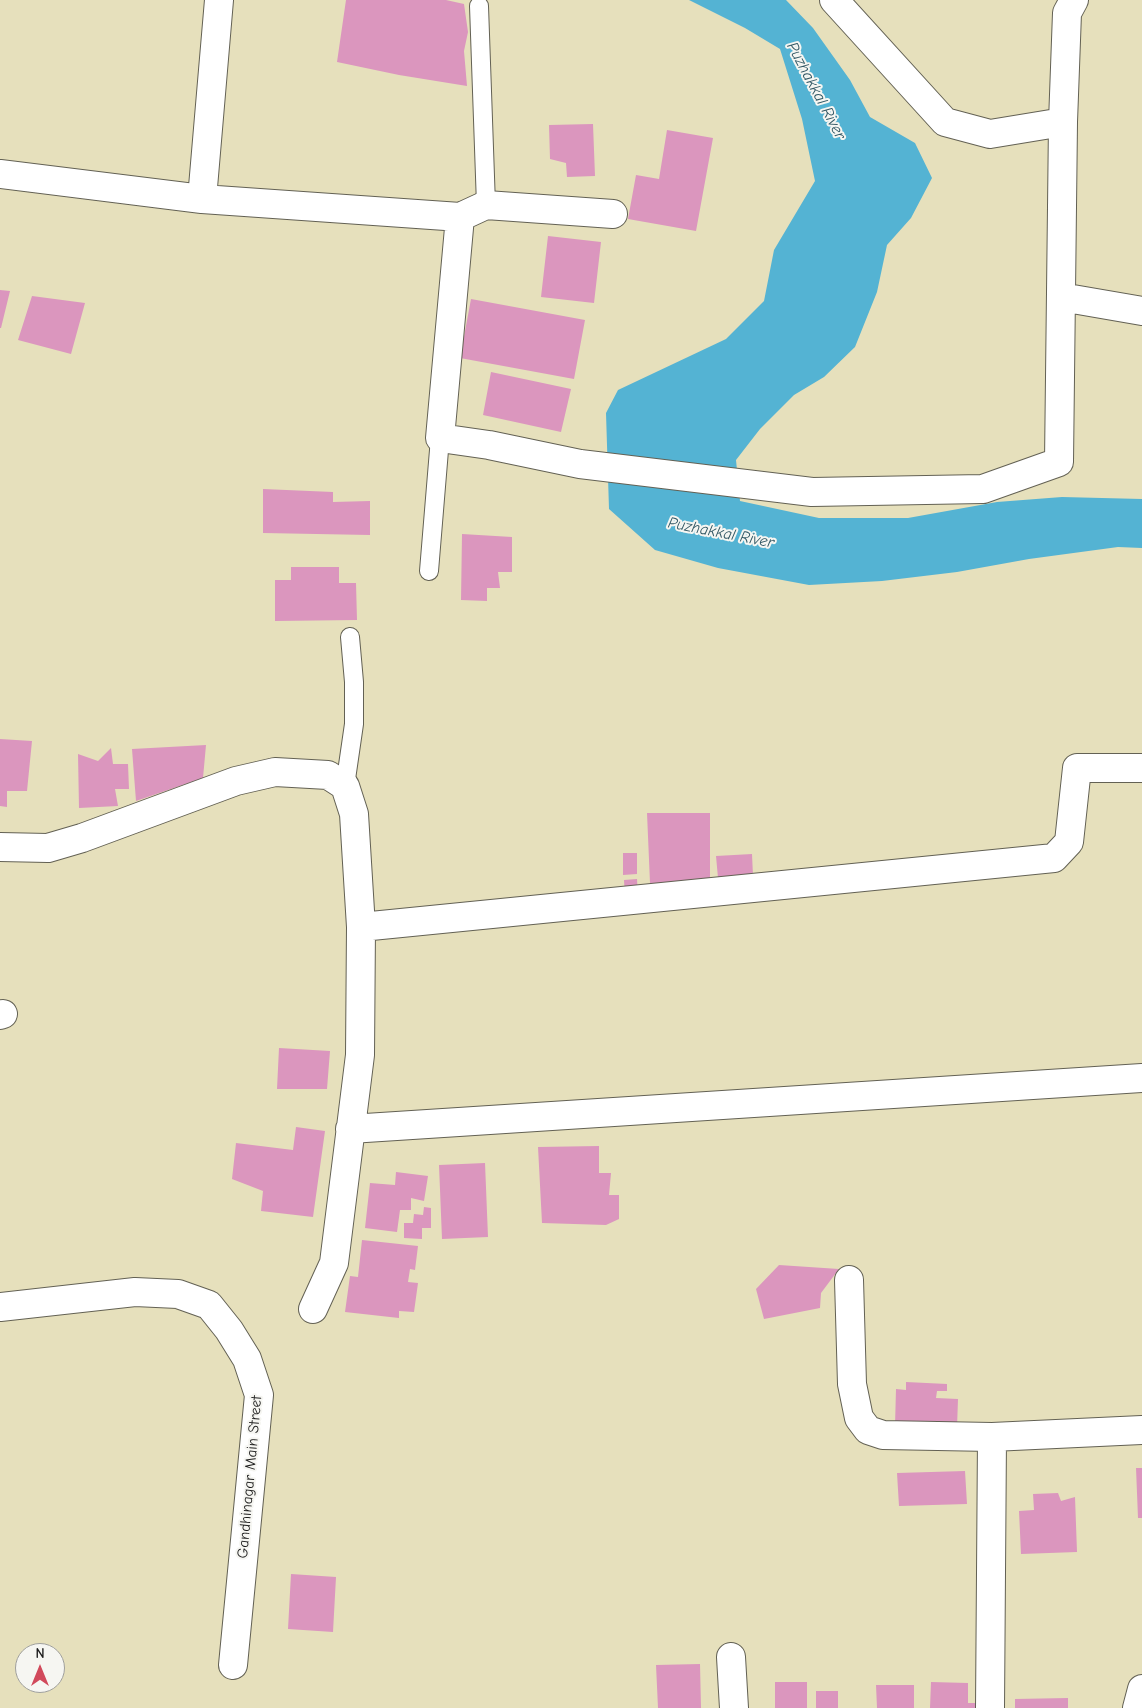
<!DOCTYPE html>
<style>
body{margin:0}
#map{position:relative;width:1142px;height:1708px;overflow:hidden;background:#e6e0bc;font-family:"Comic Neue",sans-serif}
canvas{display:block}
.north{position:absolute;left:15px;top:1643px;width:50px;height:50px;box-sizing:border-box;background:#f6f6f2;border:1px solid #9f9f9c;border-radius:50%;rotate:0deg;font-size:14px;font-weight:700;line-height:20px;text-align:center;color:#1c1c1c}
.north::after{content:'';display:block;margin:auto;width:18px;height:22px;background:#d1495b;clip-path:polygon(50% 0,100% 100%,50% 72%,0 100%)}
</style>
<div id="map">
<canvas width="1142" height="1708"></canvas>
<div class="north">N</div>
</div>
<script>
const c = document.querySelector('canvas').getContext('2d');
c.lineJoin = 'round';
function fill(path, color) { c.fillStyle = color; c.fill(path, 'evenodd'); }
const poly = rows => new Path2D(rows.map(r => 'M' + r).join(''));
function strokePath(path, color, width, dash) { c.strokeStyle = color; c.lineWidth = width; c.lineCap = dash ? 'butt' : 'round'; c.setLineDash(dash || []); c.stroke(path); }
function write(font, color, halo, rows, align = 'center') {
  c.font = font + ' "Comic Neue",sans-serif'; c.lineWidth = 4; c.setLineDash([]); c.textBaseline = 'middle'; c.strokeStyle = halo; c.fillStyle = color; for (const [text, x, y, turn = 0] of rows) {
    c.save(); c.translate(x, y); c.rotate((+turn || 0) * Math.PI / 180); c.textAlign = isNaN(turn) ? turn : align; if (halo) c.strokeText(text, 0, 0); c.fillText(text, 0, 0); c.restore();
  }
}
fill(poly([
 [689,0,786,0,813,28,850,80,870,117,915,143,932,178,911,218,887,245,877,292,855,347,824,377,794,395,760,429,736,460,740,501,819,518,908,518,997,502,1062,497,1142,499,1142,548,1118,547,1029,559,957,572,882,581,809,585,718,568,655,550,609,509,606,413,618,390,726,339,764,301,774,250,815,181,802,119,780,49,745,28]
]), '#54b3d3');
fill(poly([
 [346,0,446,0,464,4,468,32,464,51,467,86,399,75,337,62],
 [593,124,595,176,567,177,566,163,550,159,549,125],
 [667,130,713,138,696,231,628,219,636,175,659,179],
 [548,236,601,242,594,303,541,297],
 [0,290,10,291,1,328,0,328],
 [32,296,85,303,71,354,18,340],
 [471,299,585,320,574,379,460,358],
 [491,372,571,389,561,432,483,415],
 [263,489,333,492,333,502,370,501,370,535,263,533],
 [462,534,512,537,512,572,498,572,500,588,487,588,487,601,461,600],
 [291,567,339,567,339,583,356,583,357,620,275,621,275,580,291,580],
 [0,739,32,741,27,791,7,791,7,807,0,806],
 [206,745,203,778,136,801,132,749],
 [111,748,113,764,128,764,129,789,115,789,118,806,79,808,78,754,98,761],
 [647,813,710,813,710,882,650,883],
 [623,853,637,853,637,874,623,875],
 [752,854,753,876,718,878,716,856],
 [637,879,638,897,625,897,624,880],
 [279,1048,330,1051,327,1089,277,1089],
 [296,1127,325,1131,313,1217,261,1211,263,1191,232,1179,236,1143,293,1150],
 [599,1146,599,1173,611,1173,609,1195,619,1195,619,1219,606,1225,542,1223,538,1147],
 [485,1163,488,1237,442,1239,439,1165],
 [396,1172,428,1176,424,1201,411,1198,411,1210,400,1210,397,1232,365,1228,370,1183,395,1185],
 [424,1207,431,1208,431,1228,422,1228,422,1239,404,1238,404,1223,413,1223,414,1214,423,1215],
 [362,1240,418,1246,415,1270,410,1269,408,1282,418,1283,414,1312,399,1311,399,1318,345,1312,350,1276,358,1277],
 [779,1265,839,1269,821,1293,820,1308,764,1319,756,1289],
 [906,1382,947,1384,947,1391,937,1391,936,1398,958,1399,957,1428,895,1426,896,1389,906,1390],
 [1136,1468,1142,1468,1142,1518,1138,1518],
 [965,1471,967,1504,899,1506,897,1473],
 [1058,1493,1061,1501,1075,1497,1077,1552,1021,1554,1019,1511,1034,1510,1033,1494],
 [291,1574,336,1577,333,1632,288,1629],
 [700,1664,701,1708,658,1708,656,1665],
 [775,1682,807,1682,807,1708,775,1708],
 [931,1682,968,1683,968,1703,976,1703,976,1708,930,1708],
 [876,1685,914,1685,914,1708,877,1708],
 [816,1691,838,1691,838,1708,816,1708],
 [1068,1698,1068,1708,1015,1708,1015,1699]
]), '#db96be');
const service = poly([
 [479,6,486,205],
 [429,571,440,438],
 [345,786,354,724,354,682,350,637]
]);
const minor = poly([
 [834,0,945,122,990,134,1063,122],
 [0,174,202,199,460,217,440,438,489,445,580,464,812,492,983,489,1059,462,1063,122,1067,13,1074,0],
 [202,199,219,0],
 [460,217,486,205,613,214],
 [1061,297,1142,311],
 [0,847,48,848,82,838,236,781,275,772,328,775,345,786,354,814,361,927,360,1055,334,1263,313,1309],
 [361,927,1054,858,1069,842,1077,768,1142,768],
 [0,1015,3,1014],
 [350,1129,1142,1078],
 [849,1280,852,1384,859,1418,868,1430,883,1435,992,1437,1142,1430],
 [0,1307,135,1292,178,1294,209,1305,229,1330,247,1359,259,1395,233,1665],
 [731,1657,734,1708],
 [990,1708,992,1437],
 [1137,1708,1142,1689]
]);
strokePath(service, '#636154', 20);
strokePath(minor, '#636154', 30);
strokePath(service, '#fff', 18);
strokePath(minor, '#fff', 28);
write('15px', '#1c1c1c', '#f6f6f2', [
 ["Gandhinagar Main Street",250,1477,-85]
]);
write('italic 16px', '#325865', '#f6f6f2', [
 ["Puzhakkal River",816,91,62],
 ["Puzhakkal River",721,533,11]
]);
</script>
